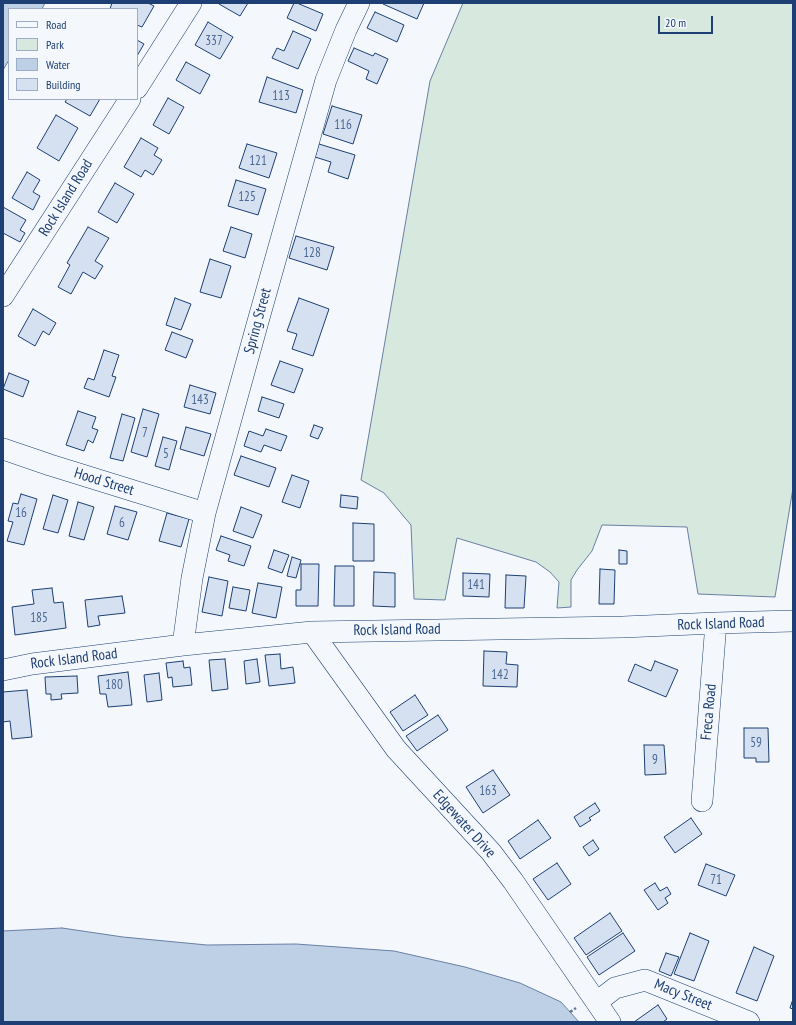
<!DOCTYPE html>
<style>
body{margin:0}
#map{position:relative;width:796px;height:1025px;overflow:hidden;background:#f4f7fb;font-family:"PT Sans Narrow",sans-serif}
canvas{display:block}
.frame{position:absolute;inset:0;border:4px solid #1d3f73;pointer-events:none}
.legend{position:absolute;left:8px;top:8px;width:130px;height:92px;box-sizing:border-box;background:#f4f7fb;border:1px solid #9eadc5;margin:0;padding:5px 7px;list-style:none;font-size:12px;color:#1d3f73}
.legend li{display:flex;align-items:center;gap:8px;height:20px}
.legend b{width:20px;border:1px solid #9eadc5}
.scale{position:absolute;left:658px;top:16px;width:55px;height:18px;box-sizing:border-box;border:2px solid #1d3f73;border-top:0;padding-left:5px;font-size:12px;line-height:14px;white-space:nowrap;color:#1d3f73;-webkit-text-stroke:3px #f4f7fb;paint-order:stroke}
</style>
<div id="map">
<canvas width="796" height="1025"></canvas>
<div class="frame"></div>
<ul class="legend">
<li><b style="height:5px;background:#f4f7fb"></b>Road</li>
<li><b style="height:11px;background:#d7e8df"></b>Park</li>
<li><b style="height:11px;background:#bed0e5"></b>Water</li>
<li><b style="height:11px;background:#d5e0f0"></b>Building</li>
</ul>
<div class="scale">20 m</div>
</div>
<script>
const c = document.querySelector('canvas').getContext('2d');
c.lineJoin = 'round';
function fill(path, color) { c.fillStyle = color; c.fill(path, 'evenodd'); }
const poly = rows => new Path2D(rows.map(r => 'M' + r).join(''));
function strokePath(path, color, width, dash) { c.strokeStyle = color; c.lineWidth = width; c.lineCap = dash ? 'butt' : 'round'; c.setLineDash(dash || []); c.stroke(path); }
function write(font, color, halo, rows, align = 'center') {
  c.font = font + ' "PT Sans Narrow",sans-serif'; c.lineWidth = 3; c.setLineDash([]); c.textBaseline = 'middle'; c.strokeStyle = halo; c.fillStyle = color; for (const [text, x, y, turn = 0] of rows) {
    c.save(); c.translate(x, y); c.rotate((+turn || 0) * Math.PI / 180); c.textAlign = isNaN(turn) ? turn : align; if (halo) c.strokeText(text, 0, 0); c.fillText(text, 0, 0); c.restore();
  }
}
const green = poly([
 [463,3,793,3,793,488,775,597,698,594,687,527,602,525,592,551,577,570,571,580,571,607,557,608,559,582,550,572,536,562,457,538,445,600,414,599,411,525,384,493,361,480,430,81,463,3]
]);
fill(green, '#d7e8df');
strokePath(green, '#687fa3', 1);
const water = poly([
 [3,3,45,3,42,9,9,9,9,60,3,70,3,3],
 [62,928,123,937,207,945,296,944,394,951,465,967,520,983,561,1002,579,1022,3,1022,3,931,62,928]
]);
fill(water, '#bed0e5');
strokePath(water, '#687fa3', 1);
const building = poly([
 [112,3,148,3,154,6,142,27,137,25,137,9,110,9,112,3],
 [219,3,248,3,240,16,219,4,219,3],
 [294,3,297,3,323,14,316,31,287,18,294,3],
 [384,3,424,3,417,19,383,4,384,3],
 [375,12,404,25,397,42,367,28,375,12],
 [208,22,233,37,220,59,195,45,208,22],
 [293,31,311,39,298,69,272,58,277,48,284,51,293,31],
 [137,40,144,44,137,56,137,40],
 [354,48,373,56,375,53,388,59,377,84,366,79,369,71,348,61,354,48],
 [186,62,210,75,200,94,176,80,186,62],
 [267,77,303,90,296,113,259,102,267,77],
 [168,98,184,107,169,134,153,125,168,98],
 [67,99,100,99,90,116,65,102,67,99],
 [332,106,362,115,353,144,323,134,332,106],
 [56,115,78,128,59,161,37,148,56,115],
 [141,138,158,148,154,155,162,160,153,175,145,170,141,177,124,167,141,138],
 [247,144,277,153,269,178,239,168,247,144],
 [319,144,355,155,348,179,328,172,331,162,315,157,319,144],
 [27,172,40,180,33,192,40,196,33,210,12,198,27,172],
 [236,180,266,189,258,215,228,206,236,180],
 [115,183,134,194,117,223,98,212,115,183],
 [3,207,26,220,20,230,25,233,20,242,3,233,3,207],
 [88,227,109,238,95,261,103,266,95,279,83,272,71,294,58,287,70,265,67,263,88,227],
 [231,227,252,234,245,258,223,251,231,227],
 [296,236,334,247,327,270,289,258,296,236],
 [210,259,231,266,221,298,200,292,210,259],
 [175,298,191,304,181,330,166,325,175,298],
 [299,298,329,309,313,356,292,349,297,334,287,331,299,298],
 [33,309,56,323,49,335,43,331,35,346,18,336,33,309],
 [172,332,193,340,186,358,165,350,172,332],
 [104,350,119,355,112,376,116,377,109,397,84,388,88,378,94,380,104,350],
 [280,361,303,369,294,393,271,385,280,361],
 [9,373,29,381,23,397,3,389,9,373],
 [190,385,216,393,210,414,184,407,190,385],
 [262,397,284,404,279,418,258,411,262,397],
 [143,409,159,414,147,457,131,452,143,409],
 [78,411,96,417,92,428,98,430,93,443,88,440,84,451,66,445,78,411],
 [122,414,135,418,123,461,110,458,122,414],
 [314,425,323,428,318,439,310,436,314,425],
 [186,427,211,434,204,456,180,449,186,427],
 [266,429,287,436,281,451,264,445,261,452,244,446,249,431,263,436,266,429],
 [163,437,177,441,169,470,155,466,163,437],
 [241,456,276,468,269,487,234,475,241,456],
 [292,475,309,481,300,508,282,502,292,475],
 [21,494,37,499,24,545,7,541,13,522,8,521,13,503,18,504,21,494],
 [53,495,68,500,58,533,43,529,53,495],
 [341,495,358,497,357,509,340,507,341,495],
 [78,502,94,507,84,540,69,536,78,502],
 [115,506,137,512,128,540,107,534,115,506],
 [241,507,262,515,253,538,233,531,241,507],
 [167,513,189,519,181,547,159,541,167,513],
 [353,523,374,524,374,561,353,561,353,523],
 [221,536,251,546,244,566,228,561,230,555,216,550,221,536],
 [274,550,289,555,282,573,268,568,274,550],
 [619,550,627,551,627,564,619,564,619,550],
 [292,557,301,560,296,578,287,576,292,557],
 [301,564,319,564,318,606,296,606,296,590,301,590,301,564],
 [335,566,354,566,354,606,334,606,335,566],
 [600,569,615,570,614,604,599,604,600,569],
 [374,572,395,573,395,607,373,606,374,572],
 [463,573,490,574,489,597,463,596,463,573],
 [506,575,526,576,524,608,505,608,506,575],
 [209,577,228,581,222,616,202,612,209,577],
 [258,583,282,587,276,618,252,613,258,583],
 [233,587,250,590,246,611,229,608,233,587],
 [52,588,54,603,63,602,66,628,15,635,12,607,34,604,32,590,52,588],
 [122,596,125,613,98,616,100,625,88,627,85,600,122,596],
 [484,651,507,652,506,664,518,665,517,687,483,686,484,651],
 [280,654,281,669,293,667,295,683,269,686,265,655,280,654],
 [225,659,228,689,212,691,209,660,225,659],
 [257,659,260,682,246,684,244,661,257,659],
 [183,661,184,668,190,667,192,685,173,687,172,677,168,678,166,663,183,661],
 [655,661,678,670,666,697,628,681,635,664,651,671,655,661],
 [128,672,132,705,108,707,106,694,100,694,98,676,128,672],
 [159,673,162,700,147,702,144,675,159,673],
 [77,676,78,693,61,694,62,699,51,700,51,694,46,694,45,677,77,676],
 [27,690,32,737,12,739,10,721,3,722,3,692,27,690],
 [415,695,428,715,403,731,390,712,415,695],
 [438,715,448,730,417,751,406,736,438,715],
 [744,728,768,728,769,762,756,762,756,758,744,758,744,728],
 [644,745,664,745,666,774,645,775,644,745],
 [493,770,510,795,483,813,466,787,493,770],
 [595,803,600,811,589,818,591,820,580,827,574,817,595,803],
 [691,818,702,834,675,853,664,837,691,818],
 [538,820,551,838,520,859,508,841,538,820],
 [593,840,599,849,589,856,583,847,593,840],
 [557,863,571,884,548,900,533,879,557,863],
 [706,864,735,875,726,896,698,885,706,864],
 [655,883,660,891,667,887,671,894,665,898,668,903,658,910,644,890,655,883],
 [610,913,622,931,586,955,574,938,610,913],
 [623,933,635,951,599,975,587,957,623,933],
 [690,933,709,941,694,981,674,974,690,933],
 [754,947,774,956,757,1001,736,993,754,947],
 [666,953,679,957,671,976,659,971,666,953],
 [793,999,793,1009,790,1008,793,999],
 [658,1005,667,1019,663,1022,634,1022,658,1005]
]);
fill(building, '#d5e0f0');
strokePath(building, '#1d3f73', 1);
const minor = poly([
 [137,88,191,3],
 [3,296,130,99],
 [3,449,50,465,205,513],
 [312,632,396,749,491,852,513,881,610,1022],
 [183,645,192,578,205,513,257,325,326,80,346,30,359,3],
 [3,670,32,664,183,645,312,632,623,627,716,623,793,621],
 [702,801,716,623],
 [597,1002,615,988,645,980,749,1022]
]);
strokePath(minor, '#1d3f73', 22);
strokePath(poly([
 [570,1012,576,1008]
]), '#5e769c', 2.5, [3, 2]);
strokePath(minor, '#f4f7fb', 21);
write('13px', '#4b6792', null, [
 ["337",214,41],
 ["113",281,96],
 ["116",343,125],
 ["121",258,161],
 ["125",247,197],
 ["128",312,253],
 ["143",200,400],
 ["7",145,433],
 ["5",166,454],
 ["16",21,513],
 ["6",122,523],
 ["141",476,585],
 ["185",39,618],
 ["142",500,675],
 ["180",114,685],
 ["59",756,743],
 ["9",655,760],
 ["163",488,791],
 ["71",716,880]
]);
write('15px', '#1d3f73', '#f4f7fb', [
 ["Rock Island Road",66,198,-58],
 ["Spring Street",258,321,-75],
 ["Hood Street",104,482,17],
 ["Rock Island Road",721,624,-2],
 ["Rock Island Road",397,630,-1],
 ["Rock Island Road",74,659,-7],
 ["Freca Road",709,712,-85],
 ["Edgewater Drive",464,824,48],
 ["Macy Street",683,995,22]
]);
</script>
